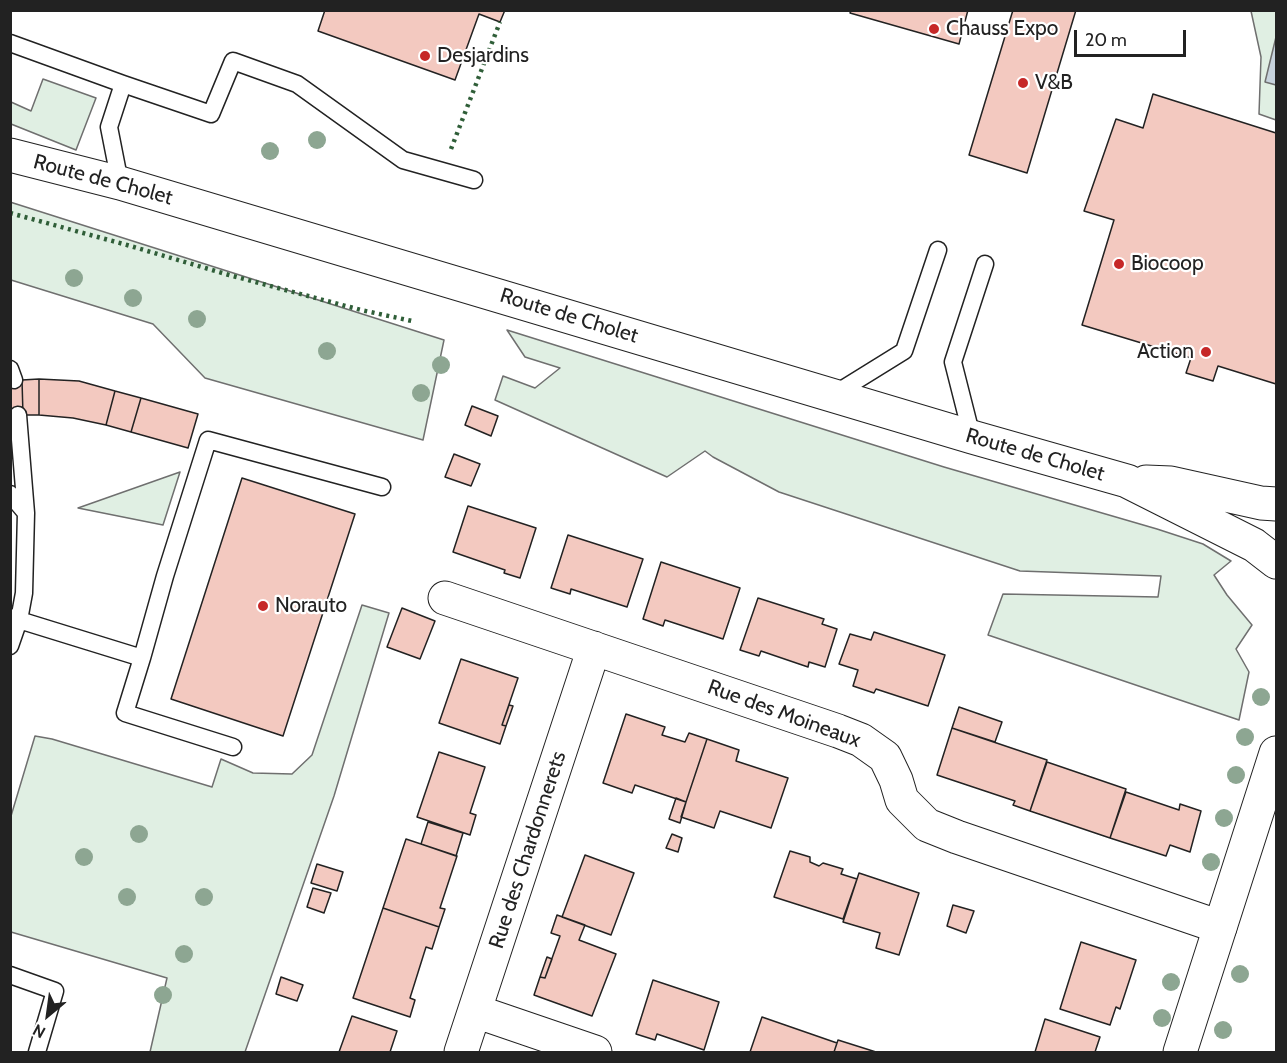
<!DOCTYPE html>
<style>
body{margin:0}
#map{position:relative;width:1287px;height:1063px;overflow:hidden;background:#fff;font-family:Cabin,sans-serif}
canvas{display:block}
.frame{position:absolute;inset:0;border:12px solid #222;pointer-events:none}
.north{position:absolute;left:18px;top:985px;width:60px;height:60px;-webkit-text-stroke:4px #fff;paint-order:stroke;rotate:209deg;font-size:16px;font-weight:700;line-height:24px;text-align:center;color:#222}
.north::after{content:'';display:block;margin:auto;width:21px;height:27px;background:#222;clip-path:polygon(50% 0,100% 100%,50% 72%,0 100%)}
.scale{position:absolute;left:1074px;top:30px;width:112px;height:27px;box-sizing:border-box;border:3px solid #222;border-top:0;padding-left:8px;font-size:18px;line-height:21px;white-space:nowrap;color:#222;-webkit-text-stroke:4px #fff;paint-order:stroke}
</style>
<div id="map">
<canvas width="1287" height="1063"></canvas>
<div class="frame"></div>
<div class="north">N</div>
<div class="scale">20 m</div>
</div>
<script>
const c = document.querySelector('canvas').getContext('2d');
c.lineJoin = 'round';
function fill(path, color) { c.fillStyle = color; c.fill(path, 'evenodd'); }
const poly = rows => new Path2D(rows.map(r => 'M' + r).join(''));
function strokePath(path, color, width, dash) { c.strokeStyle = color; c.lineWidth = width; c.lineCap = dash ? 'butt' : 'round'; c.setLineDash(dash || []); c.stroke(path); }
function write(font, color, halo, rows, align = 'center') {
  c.font = font + ' Cabin,sans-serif'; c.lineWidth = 4.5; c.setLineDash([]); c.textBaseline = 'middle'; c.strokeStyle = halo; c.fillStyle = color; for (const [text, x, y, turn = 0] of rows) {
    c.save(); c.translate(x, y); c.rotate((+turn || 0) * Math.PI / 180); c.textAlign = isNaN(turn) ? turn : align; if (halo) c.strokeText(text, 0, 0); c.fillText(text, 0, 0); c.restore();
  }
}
const green = poly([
 [1251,11,1276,11,1276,120,1259,114,1261,57,1251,11],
 [43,79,96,98,76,150,11,124,11,102,31,111,43,79],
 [10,202,444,340,423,440,205,378,153,324,11,280,10,202],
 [507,330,944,467,1157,529,1203,544,1231,561,1214,575,1227,595,1252,625,1236,649,1249,672,1239,720,988,635,1003,594,1158,597,1161,576,1020,571,779,492,713,457,705,451,667,477,495,400,503,376,535,388,560,368,525,357,507,330],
 [180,472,163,525,78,508,180,472],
 [362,605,389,613,334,796,245,1052,150,1052,167,978,11,932,11,816,35,736,52,739,212,787,221,759,253,773,292,774,312,755,362,605]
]);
fill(green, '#e0efe3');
strokePath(green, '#6f6f6f', 1.5);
const water = poly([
 [1276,37,1276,85,1265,82,1276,37]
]);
fill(water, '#c7d3dd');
strokePath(water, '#6f6f6f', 1.5);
const building = poly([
 [325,10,505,10,500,22,479,14,455,80,318,31,325,10],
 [851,10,968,10,959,44,850,13,851,10],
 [1013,10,1076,10,1027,173,969,155,1013,10],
 [1153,94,1276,133,1276,384,1218,366,1213,381,1186,373,1191,358,1082,325,1114,220,1084,211,1116,119,1143,128,1153,94],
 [39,379,39,415,23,415,22,380,39,379],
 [39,379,79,381,115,391,106,425,73,418,39,415,39,379],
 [10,380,22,380,23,415,10,416,10,380],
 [115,391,141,398,131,432,106,425,115,391],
 [141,398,198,414,188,448,131,432,141,398],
 [472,406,498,416,491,436,465,425,472,406],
 [454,454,480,464,471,486,445,477,454,454],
 [242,478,355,514,283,736,171,699,242,478],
 [468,506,536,528,520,578,504,573,505,570,453,552,468,506],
 [568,535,643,559,627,607,571,589,570,594,551,588,568,535],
 [661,562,740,588,723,639,665,620,663,626,643,619,661,562],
 [758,598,824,619,822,624,837,629,825,667,809,662,808,667,761,651,759,656,740,650,758,598],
 [402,608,435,621,420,659,387,647,402,608],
 [874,632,945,655,928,706,876,689,874,693,853,686,858,670,839,664,850,634,871,640,874,632],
 [461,659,518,678,502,725,506,726,500,744,439,723,461,659],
 [509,705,513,706,506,726,502,725,509,705],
 [959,707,1002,722,995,742,952,728,959,707],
 [626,714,665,727,662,735,685,742,689,733,707,739,686,802,635,785,632,793,603,783,626,714],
 [952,728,1047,760,1030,811,1013,805,1015,801,937,775,952,728],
 [707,739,739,750,736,761,788,778,771,828,720,811,714,828,681,817,707,739],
 [439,752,485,767,470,813,476,815,470,835,417,817,439,752],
 [1047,762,1126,789,1110,838,1030,811,1047,762],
 [1126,792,1179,810,1180,804,1201,811,1190,852,1170,845,1166,856,1110,838,1126,792],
 [676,798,686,802,680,823,669,819,676,798],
 [428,822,463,833,456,856,421,844,428,822],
 [672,834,682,838,678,852,666,848,672,834],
 [406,839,457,856,440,908,445,909,439,927,383,908,406,839],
 [790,851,810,857,810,862,819,866,823,863,843,869,841,874,857,879,843,919,774,897,790,851],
 [585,855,634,873,611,935,562,917,585,855],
 [317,864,343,872,337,891,311,883,317,864],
 [859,873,919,893,899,955,876,948,880,933,843,922,859,873],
 [313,888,331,893,324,913,307,907,313,888],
 [953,905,974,911,966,933,947,926,953,905],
 [383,908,439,927,432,949,426,947,410,998,415,1000,410,1017,353,998,383,908],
 [557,915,585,925,579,940,616,954,592,1016,534,995,540,977,545,978,560,936,551,933,557,915],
 [1081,942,1136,960,1120,1009,1116,1007,1110,1025,1060,1009,1081,942],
 [547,957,552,959,545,978,540,977,547,957],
 [281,977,303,985,297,1001,276,994,281,977],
 [653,980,719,1002,704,1050,657,1034,655,1040,636,1034,653,980],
 [352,1016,397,1031,390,1052,339,1052,352,1016],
 [762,1017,837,1043,834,1052,750,1052,762,1017],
 [1045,1019,1100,1037,1095,1052,1035,1052,1045,1019],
 [838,1040,876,1052,834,1052,838,1040]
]);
fill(building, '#f3c9c0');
strokePath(building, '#222', 1.5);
const service = poly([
 [10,43,123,84,211,114,233,61,297,84,403,160,474,180],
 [120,183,109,127,123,84],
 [10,369,14,380],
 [833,395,904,351,938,250],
 [18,415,26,513,24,593,19,620,142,658,165,576,208,440,382,487],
 [972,437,953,362,985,264],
 [10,494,26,513],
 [10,617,19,620,10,646],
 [142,658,125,713,233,747],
 [10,975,55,991,37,1052]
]);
const minor = poly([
 [445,598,838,731,861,740,885,757,896,780,902,800,927,825,957,837,1220,927],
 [475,1011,595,1052],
 [461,1052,594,648]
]);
const secondary = poly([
 [10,155,120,183,972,437,1127,481,1254,545,1276,562],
 [1146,482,1171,483,1261,503,1276,504],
 [1180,1052,1276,753]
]);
strokePath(service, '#222', 19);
strokePath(minor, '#222', 35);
strokePath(secondary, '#222', 35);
strokePath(service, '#fff', 16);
strokePath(minor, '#fff', 33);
strokePath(secondary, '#fff', 33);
strokePath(poly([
 [451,149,500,22],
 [10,213,127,245,229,275,361,310,412,321]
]), '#2f5e38', 4.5, [3, 4.5]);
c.fillStyle = '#8da692';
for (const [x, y] of [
 [317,140],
 [270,151],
 [74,278],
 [133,298],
 [197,319],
 [327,351],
 [441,365],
 [421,393],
 [1261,697],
 [1245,737],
 [1236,775],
 [1224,818],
 [139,834],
 [84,857],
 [1211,862],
 [127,897],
 [204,897],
 [184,954],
 [1240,974],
 [1171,982],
 [163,995],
 [1162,1018],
 [1223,1030]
]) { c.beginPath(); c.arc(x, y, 9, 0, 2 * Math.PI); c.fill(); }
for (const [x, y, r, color] of [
 [934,29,6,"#c62828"],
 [425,56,6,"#c62828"],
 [1023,83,6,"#c62828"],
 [1119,264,6,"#c62828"],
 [1206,352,6,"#c62828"],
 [263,606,6,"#c62828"]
]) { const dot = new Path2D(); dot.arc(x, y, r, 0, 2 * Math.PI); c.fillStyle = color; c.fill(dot); strokePath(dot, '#fff', 2); }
write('21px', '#222', '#fff', [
 ["Chauss Expo",946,29],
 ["Desjardins",437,56],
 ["V&B",1035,83],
 ["Biocoop",1131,264],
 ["Action",1194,352,"right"],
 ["Norauto",275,606]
], 'left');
write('21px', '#222', '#fff', [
 ["Route de Cholet",103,180,15],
 ["Route de Cholet",569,316,17],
 ["Route de Cholet",1035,455,16],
 ["Rue des Moineaux",784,714,20],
 ["Rue des Chardonnerets",528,850,-72]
]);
</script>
